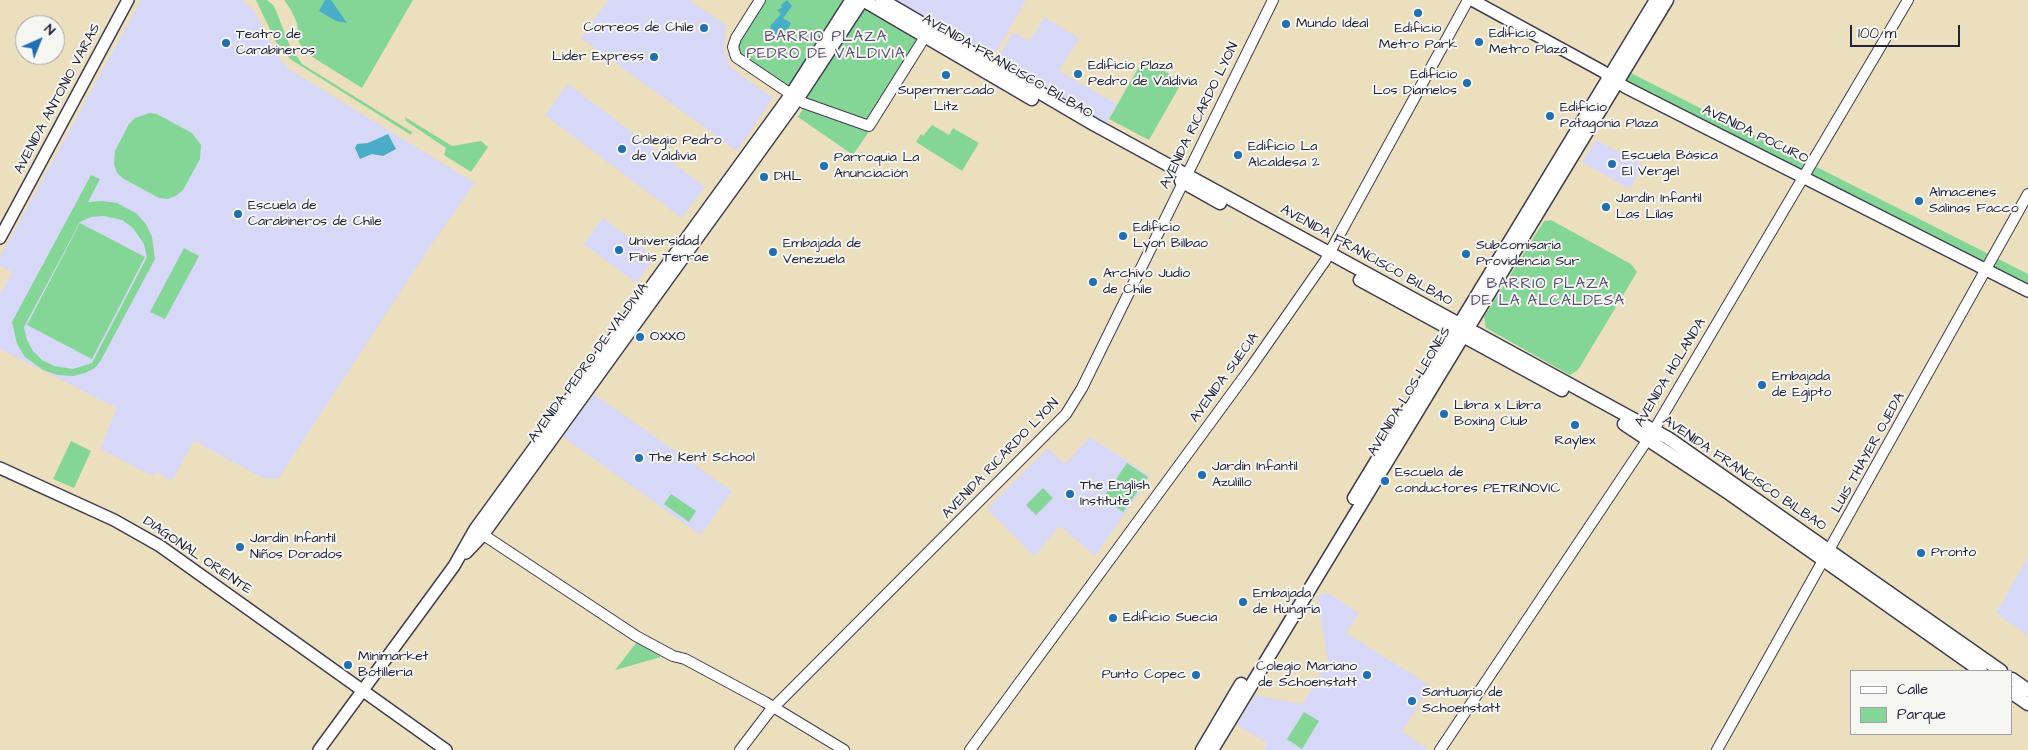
<!DOCTYPE html>
<meta charset="utf-8">
<style>
body{margin:0}
#map{position:relative;width:2028px;height:750px;overflow:hidden;background:#ecdfbe;font-family:"Architects Daughter",sans-serif}
canvas{display:block}
.legend{position:absolute;left:1850px;top:670px;width:162px;height:65px;box-sizing:border-box;background:#f6f6f2;border:1px solid #a1a1a9;margin:0;padding:6px 9px;list-style:none;font-size:15px;color:#22223b}
.legend li{display:flex;align-items:center;gap:10px;height:25px}
.legend b{width:25px;border:1px solid #a1a1a9}
.north{position:absolute;left:15px;top:15px;width:50px;height:50px;box-sizing:border-box;background:#f6f6f2;border:1px solid #a1a1a9;border-radius:50%;rotate:44deg;font-size:14px;font-weight:700;line-height:20px;text-align:center;color:#22223b}
.north::after{content:'';display:block;margin:auto;width:18px;height:22px;background:#1f6fb2;clip-path:polygon(50% 0,100% 100%,50% 72%,0 100%)}
.scale{position:absolute;left:1850px;top:25px;width:110px;height:22px;box-sizing:border-box;border:2px solid #22223b;border-top:0;padding-left:6px;font-size:15px;line-height:18px;white-space:nowrap;color:#22223b;-webkit-text-stroke:4px #f6f6f2;paint-order:stroke}
</style>
<div id="map">
<canvas width="2028" height="750"></canvas>
<ul class="legend">
<li><b style="height:6px;background:#fff"></b>Calle</li>
<li><b style="height:14px;background:#84d697"></b>Parque</li>
</ul>
<div class="north">N</div>
<div class="scale">100 m</div>
</div>
<script>
const c = document.querySelector('canvas').getContext('2d');
c.lineJoin = 'round';
function fill(path, color) { c.fillStyle = color; c.fill(path, 'evenodd'); }
const poly = rows => new Path2D(rows.map(r => 'M' + r).join(''));
function strokePath(path, color, width, dash) { c.strokeStyle = color; c.lineWidth = width; c.lineCap = dash ? 'butt' : 'round'; c.setLineDash(dash || []); c.stroke(path); }
function write(font, color, halo, rows, align = 'center') {
  c.font = font + ' "Architects Daughter",sans-serif'; c.lineWidth = 4; c.setLineDash([]); c.textBaseline = 'middle'; c.strokeStyle = halo; c.fillStyle = color; for (const [text, x, y, turn = 0] of rows) {
    c.save(); c.translate(x, y); c.rotate((+turn || 0) * Math.PI / 180); c.textAlign = isNaN(turn) ? turn : align; if (halo) c.strokeText(text, 0, 0); c.fillText(text, 0, 0); c.restore();
  }
}
fill(poly([
 [141,0,242,0,254,10,280,59,289,69,475,183,431,245,278,479,263,478,194,441,172,481,156,472,153,476,100,449,117,408,0,349,0,294,12,272,0,265,0,257],
 [608,0,689,0,726,25,724,48,730,67,773,98,737,151,581,38],
 [895,0,1026,0,995,54,991,56],
 [1044,17,1079,38,1059,71,1117,104,1106,124,999,62,998,59,1013,32,1030,41],
 [568,84,705,187,682,218,545,115],
 [1596,140,1643,165,1630,189,1582,162],
 [603,218,655,257,636,283,584,244],
 [594,394,732,491,701,535,563,437],
 [1090,437,1149,475,1149,479,1095,556,1060,526,1034,556,987,509,1048,448,1065,464],
 [2028,557,2028,636,1996,613],
 [1328,593,1359,613,1346,633,1431,686,1402,731,1426,748,1425,750,1264,750,1267,743,1237,725,1255,695,1302,704,1328,662,1317,596]
]), '#d7d7f8');
fill(poly([
 [256,0,267,0,274,6,290,46,302,64,412,132,411,135,290,59,276,42],
 [284,0,413,0,362,88,306,53,299,42,297,23,291,10],
 [764,0,845,0,861,10,866,7,918,39,868,119,865,120,807,100,743,58,736,49,738,38],
 [1144,58,1182,82,1149,140,1109,119],
 [1629,72,2028,274,2028,287,1632,85,1626,80,1626,76],
 [803,109,867,129,868,133,853,155,798,117],
 [150,113,157,114,192,133,201,145,200,159,183,190,177,195,168,199,159,198,124,179,117,173,114,164,115,151,129,124,135,118],
 [405,117,452,146,481,141,488,147,471,172,444,155,446,148,406,121],
 [932,125,949,135,953,128,979,143,962,171,916,142,921,134,923,136],
 [91,175,100,179,88,202,102,201,117,203,136,213,146,224,152,237,155,259,101,360,95,368,85,373,73,376,58,375,43,370,25,357,17,344,12,322],
 [104,216,122,220,133,228,144,244,147,257,92,363,73,369,54,366,42,360,33,351,27,340,24,327,80,222,91,217],
 [1551,220,1631,264,1637,272,1578,370,1570,375,1486,328,1484,317,1544,221],
 [80,223,145,257,92,359,27,325],
 [184,248,199,256,165,319,150,312],
 [71,441,91,451,74,488,53,479],
 [1127,463,1148,477,1123,512,1103,498],
 [1043,488,1053,498,1036,515,1026,505],
 [671,494,696,511,689,522,664,504],
 [637,642,661,657,615,670],
 [1304,712,1319,721,1302,749,1287,739]
]), '#84d697');
fill(poly([
 [325,0,331,0,347,23,336,21,319,11],
 [787,0,792,6,783,18,791,23,788,29,781,31,778,36,769,39,771,25,781,14,777,10,782,8,781,5],
 [388,134,396,149,383,156,372,154,360,159,355,148,357,144,368,143]
]), '#48aec7');
const tertiary = poly([
 [760,0,736,38,733,47,736,57,804,103,869,126,928,32],
 [476,530,636,636,673,656,685,659,765,702,844,750],
 [740,750,769,712,1066,414,1082,388,1273,0],
 [970,750,1249,370,1325,261,1468,0],
 [1440,750,1654,430,1908,0],
 [1717,750,2028,194]
]);
const secondary = poly([
 [1472,0,1602,71,1625,87,2028,291],
 [0,238,128,0],
 [0,468,114,520,160,546,446,750],
 [466,553,483,535,798,99,863,0],
 [319,750,454,566,475,529,791,94,851,0]
]);
const primary = poly([
 [863,0,1032,99],
 [882,0,1095,125,1668,438,2001,671],
 [1181,181,1220,203],
 [1360,280,1562,390],
 [1624,424,1730,494,1981,671],
 [1354,498,1656,0],
 [2012,679,2028,690],
 [2012,693,2028,704],
 [1202,750,1241,684],
 [1212,750,1667,0]
]);
strokePath(tertiary, '#403e4f', 12);
strokePath(secondary, '#403e4f', 14);
strokePath(primary, '#403e4f', 15);
strokePath(tertiary, '#fff', 10);
strokePath(secondary, '#fff', 11);
strokePath(primary, '#fff', 12);
for (const [x, y, r, color] of [
 [1418,13,5,"#1f6fb2"],
 [1286,24,5,"#1f6fb2"],
 [704,28,5,"#1f6fb2"],
 [1479,42,5,"#1f6fb2"],
 [226,43,5,"#1f6fb2"],
 [654,57,5,"#1f6fb2"],
 [1078,74,5,"#1f6fb2"],
 [946,75,5,"#1f6fb2"],
 [1467,83,5,"#1f6fb2"],
 [1550,116,5,"#1f6fb2"],
 [622,149,5,"#1f6fb2"],
 [1238,155,5,"#1f6fb2"],
 [1612,164,5,"#1f6fb2"],
 [824,166,5,"#1f6fb2"],
 [764,177,5,"#1f6fb2"],
 [1919,201,5,"#1f6fb2"],
 [1606,207,5,"#1f6fb2"],
 [238,214,5,"#1f6fb2"],
 [1123,236,5,"#1f6fb2"],
 [619,250,5,"#1f6fb2"],
 [773,252,5,"#1f6fb2"],
 [1466,254,5,"#1f6fb2"],
 [1093,282,5,"#1f6fb2"],
 [640,337,5,"#1f6fb2"],
 [1762,385,5,"#1f6fb2"],
 [1444,414,5,"#1f6fb2"],
 [1575,425,5,"#1f6fb2"],
 [639,458,5,"#1f6fb2"],
 [1202,475,5,"#1f6fb2"],
 [1385,481,5,"#1f6fb2"],
 [1070,494,5,"#1f6fb2"],
 [240,547,5,"#1f6fb2"],
 [1921,553,5,"#1f6fb2"],
 [1243,602,5,"#1f6fb2"],
 [1113,618,5,"#1f6fb2"],
 [348,665,5,"#1f6fb2"],
 [1196,675,5,"#1f6fb2"],
 [1367,675,5,"#1f6fb2"],
 [1412,701,5,"#1f6fb2"]
]) { const dot = new Path2D(); dot.arc(x, y, r, 0, 2 * Math.PI); c.fillStyle = color; c.fill(dot); strokePath(dot, '#f6f6f2', 2); }
write('14px', '#22223b', '#f6f6f2', [
 ["Mundo Ideal",1296,24],
 ["Correos de Chile",694,28,"right"],
 ["Edificio",1418,29,"center"],
 ["Metro Park",1418,45,"center"],
 ["Edificio",1489,34],
 ["Metro Plaza",1489,50],
 ["Teatro de",236,35],
 ["Carabineros",236,51],
 ["Lider Express",644,57,"right"],
 ["Edificio Plaza",1088,66],
 ["Pedro de Valdivia",1088,82],
 ["Edificio",1457,75,"right"],
 ["Los Diamelos",1457,91,"right"],
 ["Supermercado",946,91,"center"],
 ["Litz",946,107,"center"],
 ["Edificio",1560,108],
 ["Patagonia Plaza",1560,124],
 ["Colegio Pedro",632,141],
 ["de Valdivia",632,157],
 ["Edificio La",1248,147],
 ["Alcaldesa 2",1248,163],
 ["Escuela Básica",1622,156],
 ["El Vergel",1622,172],
 ["Parroquia La",834,158],
 ["Anunciación",834,174],
 ["DHL",774,177],
 ["Almacenes",1929,193],
 ["Salinas Facco",1929,209],
 ["Jardín Infantil",1616,199],
 ["Las Lilas",1616,215],
 ["Escuela de",248,206],
 ["Carabineros de Chile",248,222],
 ["Edificio",1133,228],
 ["Lyon Bilbao",1133,244],
 ["Universidad",629,242],
 ["Finis Terrae",629,258],
 ["Embajada de",783,244],
 ["Venezuela",783,260],
 ["Subcomisaría",1476,246],
 ["Providencia Sur",1476,262],
 ["Archivo Judío",1103,274],
 ["de Chile",1103,290],
 ["OXXO",650,337],
 ["Embajada",1772,377],
 ["de Egipto",1772,393],
 ["Libra x Libra",1454,406],
 ["Boxing Club",1454,422],
 ["Raylex",1575,441,"center"],
 ["The Kent School",649,458],
 ["Jardín Infantil",1212,467],
 ["Azulillo",1212,483],
 ["Escuela de",1395,473],
 ["conductores PETRINOVIC",1395,489],
 ["The English",1080,486],
 ["Institute",1080,502],
 ["Jardín Infantil",250,539],
 ["Niños Dorados",250,555],
 ["Pronto",1931,553],
 ["Embajada",1253,594],
 ["de Hungría",1253,610],
 ["Edificio Suecia",1123,618],
 ["Minimarket",358,657],
 ["Botilleria",358,673],
 ["Colegio Mariano",1357,667,"right"],
 ["de Schoenstatt",1357,683,"right"],
 ["Punto Copec",1186,675,"right"],
 ["Santuario de",1422,693],
 ["Schoenstatt",1422,709]
], 'left');
write('14px', '#22223b', '#f6f6f2', [
 ["AVENIDA FRANCISCO BILBAO",1007,67,30],
 ["AVENIDA ANTONIO VARAS",58,99,-62],
 ["AVENIDA RICARDO LYON",1200,116,-64],
 ["AVENIDA POCURO",1755,135,26],
 ["AVENIDA FRANCISCO BILBAO",1366,256,29],
 ["AVENIDA PEDRO DE VALDIVIA",589,363,-54],
 ["AVENIDA HOLANDA",1671,373,-59],
 ["AVENIDA SUECIA",1225,378,-54],
 ["AVENIDA LOS LEONES",1410,392,-59],
 ["LUIS THAYER OJEDA",1869,453,-61],
 ["AVENIDA RICARDO LYON",1001,459,-46],
 ["AVENIDA FRANCISCO BILBAO",1744,474,34],
 ["DIAGONAL ORIENTE",197,556,34]
]);
c.letterSpacing = '1px';
write('15px', '#574a73', '#f6f6f2', [
 ["BARRIO PLAZA",826,38],
 ["PEDRO DE VALDIVIA",826,55],
 ["BARRIO PLAZA",1548,285],
 ["DE LA ALCALDESA",1548,302]
]);
c.letterSpacing = '0px';
</script>
